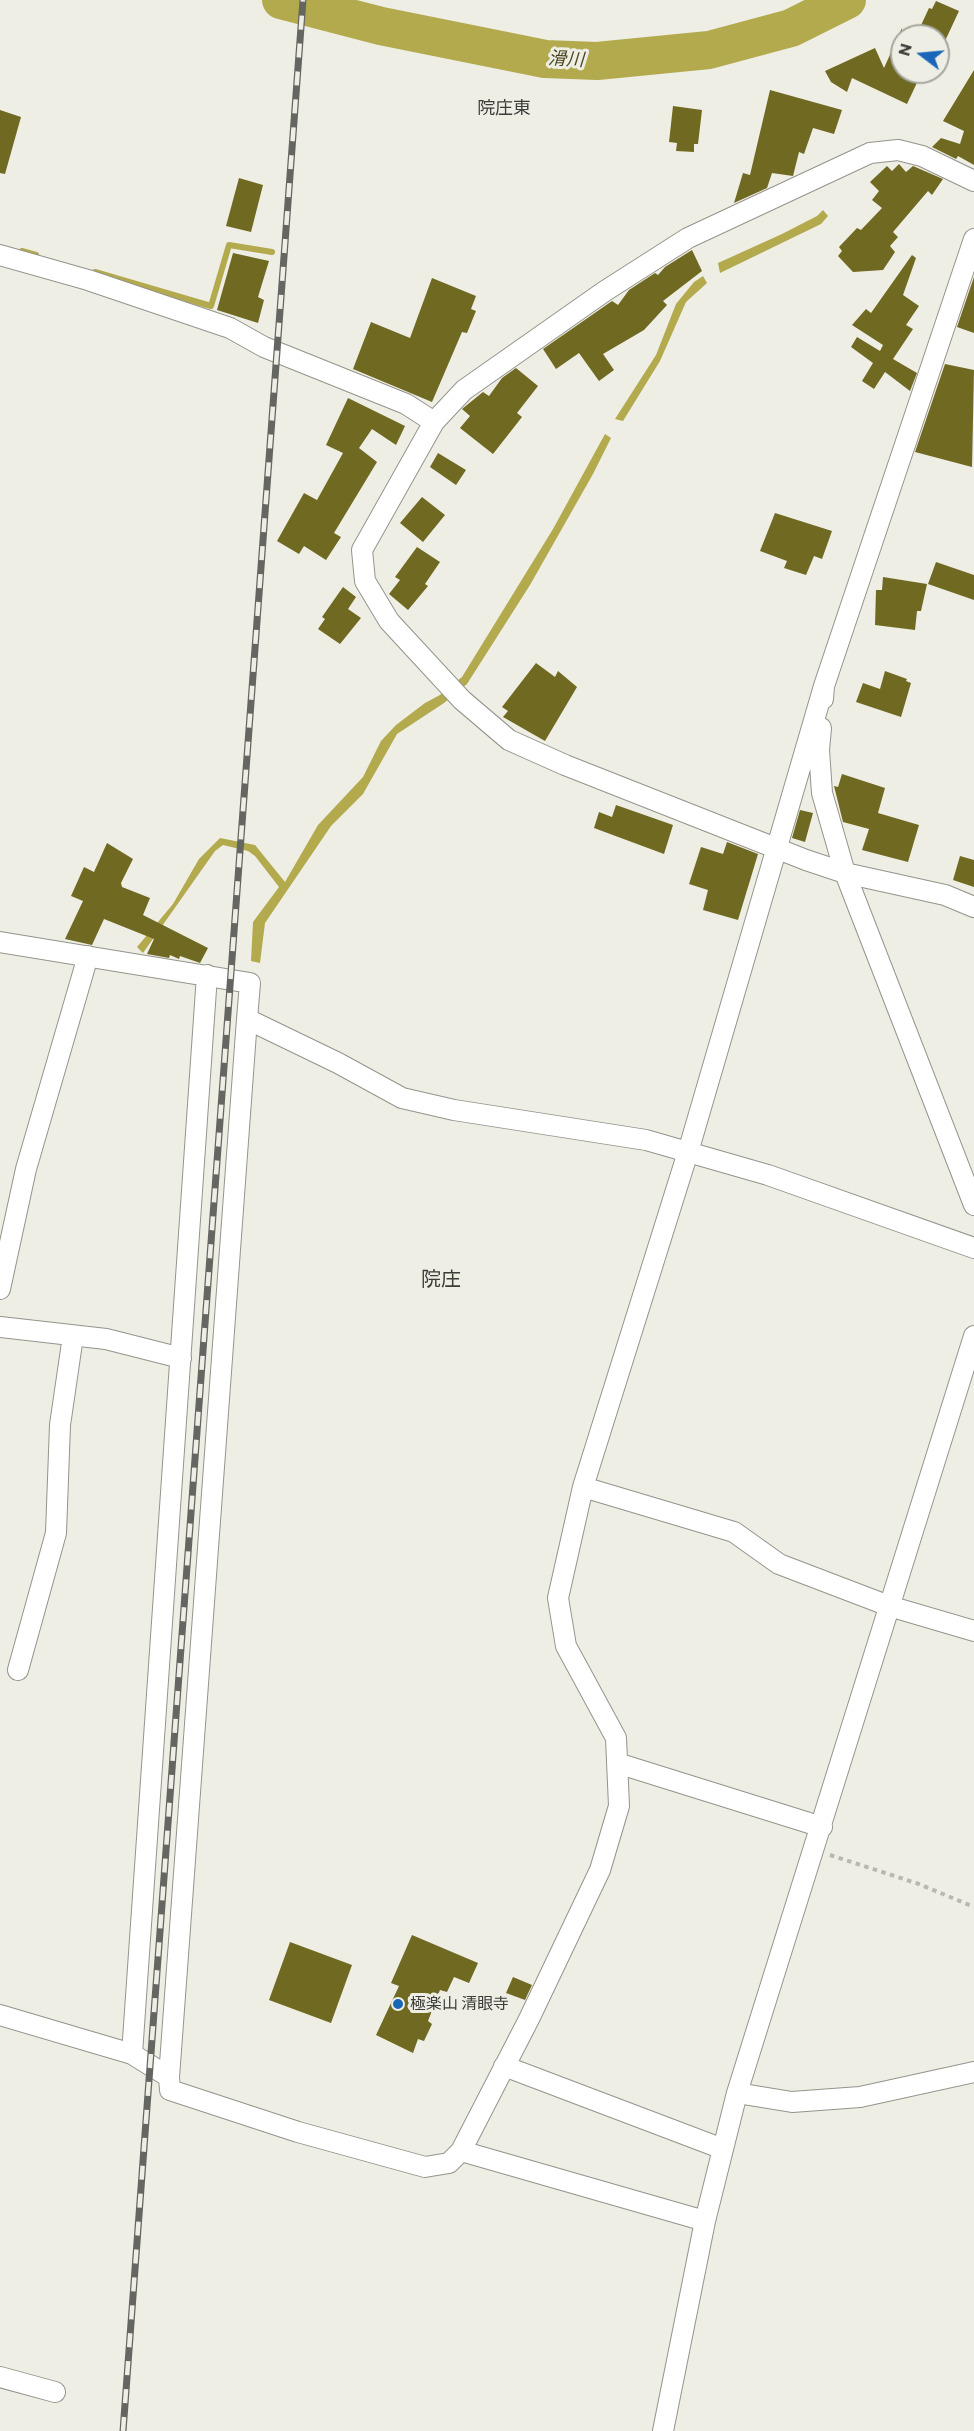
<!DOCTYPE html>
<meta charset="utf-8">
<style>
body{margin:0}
#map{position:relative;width:974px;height:2431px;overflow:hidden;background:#eeeee5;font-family:Commissioner,sans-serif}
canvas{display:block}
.north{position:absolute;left:890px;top:24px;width:60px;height:60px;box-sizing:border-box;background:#eeeee5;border:2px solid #a7a7a0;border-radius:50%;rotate:286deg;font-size:16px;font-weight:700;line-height:24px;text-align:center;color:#3c3c39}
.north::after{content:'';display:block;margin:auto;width:21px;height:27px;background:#1967b6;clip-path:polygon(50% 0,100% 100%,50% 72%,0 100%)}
</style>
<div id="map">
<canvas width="974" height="2431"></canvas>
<div class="north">N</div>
</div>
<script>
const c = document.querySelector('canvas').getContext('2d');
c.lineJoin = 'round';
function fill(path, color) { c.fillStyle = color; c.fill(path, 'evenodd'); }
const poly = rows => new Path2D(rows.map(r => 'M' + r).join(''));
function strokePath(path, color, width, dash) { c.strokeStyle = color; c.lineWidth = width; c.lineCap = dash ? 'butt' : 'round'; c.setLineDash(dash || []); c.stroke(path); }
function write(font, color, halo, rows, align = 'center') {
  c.font = font + ' Commissioner,"Noto Sans JP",sans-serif'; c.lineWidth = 6; c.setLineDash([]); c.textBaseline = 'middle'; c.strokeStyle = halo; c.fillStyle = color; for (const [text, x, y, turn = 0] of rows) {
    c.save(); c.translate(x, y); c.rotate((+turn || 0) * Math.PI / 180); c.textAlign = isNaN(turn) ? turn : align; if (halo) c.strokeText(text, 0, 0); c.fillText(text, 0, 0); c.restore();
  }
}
fill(poly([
 [823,210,828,216,821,224,720,273,718,263,782,234,817,216],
 [703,276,707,283,686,302,660,361,623,421,615,419,656,355,676,304,694,282],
 [605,434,611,438,593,474,530,585,467,684,444,703,397,734,363,794,331,826,265,923,260,963,251,961,253,922,279,887,255,856,248,851,223,845,215,851,143,953,137,947,173,904,199,859,220,838,255,845,285,882,318,825,363,777,381,741,396,725,425,703,440,695,462,677,553,529]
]), '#b3a94d');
strokePath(poly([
 [22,251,36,255],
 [95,272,211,306,229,245,272,252]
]), '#b3a94d', 6);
strokePath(poly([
 [281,0,381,26,545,59,597,61,709,50,791,28,847,0]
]), '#b3a94d', 38);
fill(poly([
 [936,1,959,11,938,56,938,36,916,36,929,8,932,9],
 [902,28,902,72,922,72,907,104,852,78,847,92,831,82,825,71,875,48,884,68],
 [974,70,974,165,958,156,956,159,932,147,941,138,960,144,964,131,943,121],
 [770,90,842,110,834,134,813,128,804,154,799,152,793,176,772,173,767,188,734,203,743,173,750,175],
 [673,106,702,110,698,144,694,144,694,152,676,151,677,143,669,142],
 [0,110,21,117,5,174,0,173],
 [899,164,906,172,913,166,943,179,932,195,928,191,893,232,898,237,890,246,895,252,883,270,853,272,838,256,842,251,839,247,857,228,861,230,882,208,872,200,879,191,870,182,887,166,892,171],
 [239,178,263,185,251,232,226,226],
 [692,250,702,271,663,301,667,305,644,330,603,354,614,370,599,381,579,353,556,369,543,349,612,301,618,305,629,290,655,273,658,275,665,267],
 [233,253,269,261,258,297,264,300,258,323,217,310],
 [912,255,916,258,903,295,919,306,906,325,913,329,893,359,917,373,910,391,885,372,874,389,862,381,873,363,851,347,857,337,880,351,883,345,852,325,866,309,871,313],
 [974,277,974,333,957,327],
 [432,278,476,296,471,309,476,311,467,333,462,332,432,402,353,369,371,322,410,338],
 [945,364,974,370,972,467,915,452],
 [516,368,538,386,517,413,522,417,493,454,460,428,470,416,462,409,483,392,489,396,502,378],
 [348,398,405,426,396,445,372,429,359,448,377,462,334,533,341,537,326,560,304,546,299,554,277,541,304,493,317,500,343,453,326,445],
 [438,453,466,470,456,485,430,467],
 [422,497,445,515,423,542,400,523],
 [775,513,832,531,822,559,814,556,806,575,784,568,787,561,760,551],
 [417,547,440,562,425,584,428,586,408,610,389,594,400,580,395,577],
 [936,562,974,575,974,600,928,584],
 [883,577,927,584,921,611,917,611,915,630,875,625,876,590,882,590],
 [343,587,356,597,348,609,361,618,340,644,318,629,325,619,322,617],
 [536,663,555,677,558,671,577,687,545,741,503,717,508,711,502,707],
 [885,671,907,679,906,681,911,683,901,717,856,702,863,683,880,689],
 [842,774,885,788,878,813,919,825,908,862,862,850,869,829,843,822,834,786,838,787],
 [616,805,673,825,664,854,594,828,599,812,612,817],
 [800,810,813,813,805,842,792,838],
 [727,842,758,854,738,920,703,910,708,890,689,884,701,847,723,854],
 [107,843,133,859,121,883,122,887,150,898,143,915,208,948,200,963,180,956,179,959,170,955,169,958,147,954,154,939,104,919,92,945,65,939,83,901,71,896,84,867,94,872],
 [960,856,974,860,974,887,953,880],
 [412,1935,478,1963,469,1983,454,1977,447,1992,440,1990,428,2021,432,2024,424,2041,418,2039,413,2053,376,2035,399,1986,391,1983],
 [290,1942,352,1965,331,2023,269,2000],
 [513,1977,532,1985,525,2000,506,1993]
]), '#706921');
const street = poly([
 [974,181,922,156,898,150,870,153,688,238,605,291,464,390,434,422,362,550,365,581,389,621,462,700,509,740,565,765,806,860,845,873,945,895,974,907],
 [0,255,88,280,230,328,264,347,406,404,434,422],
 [823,699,824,686,974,239],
 [821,728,819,750,822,793,845,873,974,1205],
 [0,942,250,983,247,1019,338,1063,402,1098,454,1110,646,1140,768,1175,974,1248],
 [0,1289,26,1169,88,956],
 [0,1327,106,1339,181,1358],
 [583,1487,734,1532,779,1564,889,1606,974,1631],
 [18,1670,56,1533,60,1425,73,1336],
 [617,1763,822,1827],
 [0,2015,132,2054,169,2077,170,2090,298,2132,425,2167,449,2163,461,2151,705,2221],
 [132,2054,207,975],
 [504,2066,723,2149],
 [169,2077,247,1019],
 [737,2093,792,2102,860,2097,974,2072],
 [461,2151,529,2019,600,1870,619,1806,616,1738,566,1646,558,1598,583,1487,688,1152,824,686],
 [0,2377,55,2392],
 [663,2431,705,2221,737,2093,974,1336]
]);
strokePath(street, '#94948c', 22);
strokePath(poly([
 [830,1855,919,1884,974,1907]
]), '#b8b8b1', 4, [4.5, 4.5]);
strokePath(street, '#fff', 20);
const rail = poly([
 [123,2431,303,0]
]);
strokePath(rail, '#656561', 7);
strokePath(rail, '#eeeee5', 4.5, [14]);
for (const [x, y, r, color] of [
 [398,2004,6,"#1967b6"]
]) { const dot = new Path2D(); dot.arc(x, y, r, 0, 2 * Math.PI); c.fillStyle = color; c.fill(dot); strokePath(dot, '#eeeee5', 2); }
write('16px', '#3c3c39', '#eeeee5', [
 ["極楽山 清眼寺",410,2004]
], 'left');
write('italic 18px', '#4a461f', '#eeeee5', [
 ["滑川",566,59,3]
]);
write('18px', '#3c3c39', '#eeeee5', [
 ["院庄東",504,108]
]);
write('20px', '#3c3c39', '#eeeee5', [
 ["院庄",441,1279]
]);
</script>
